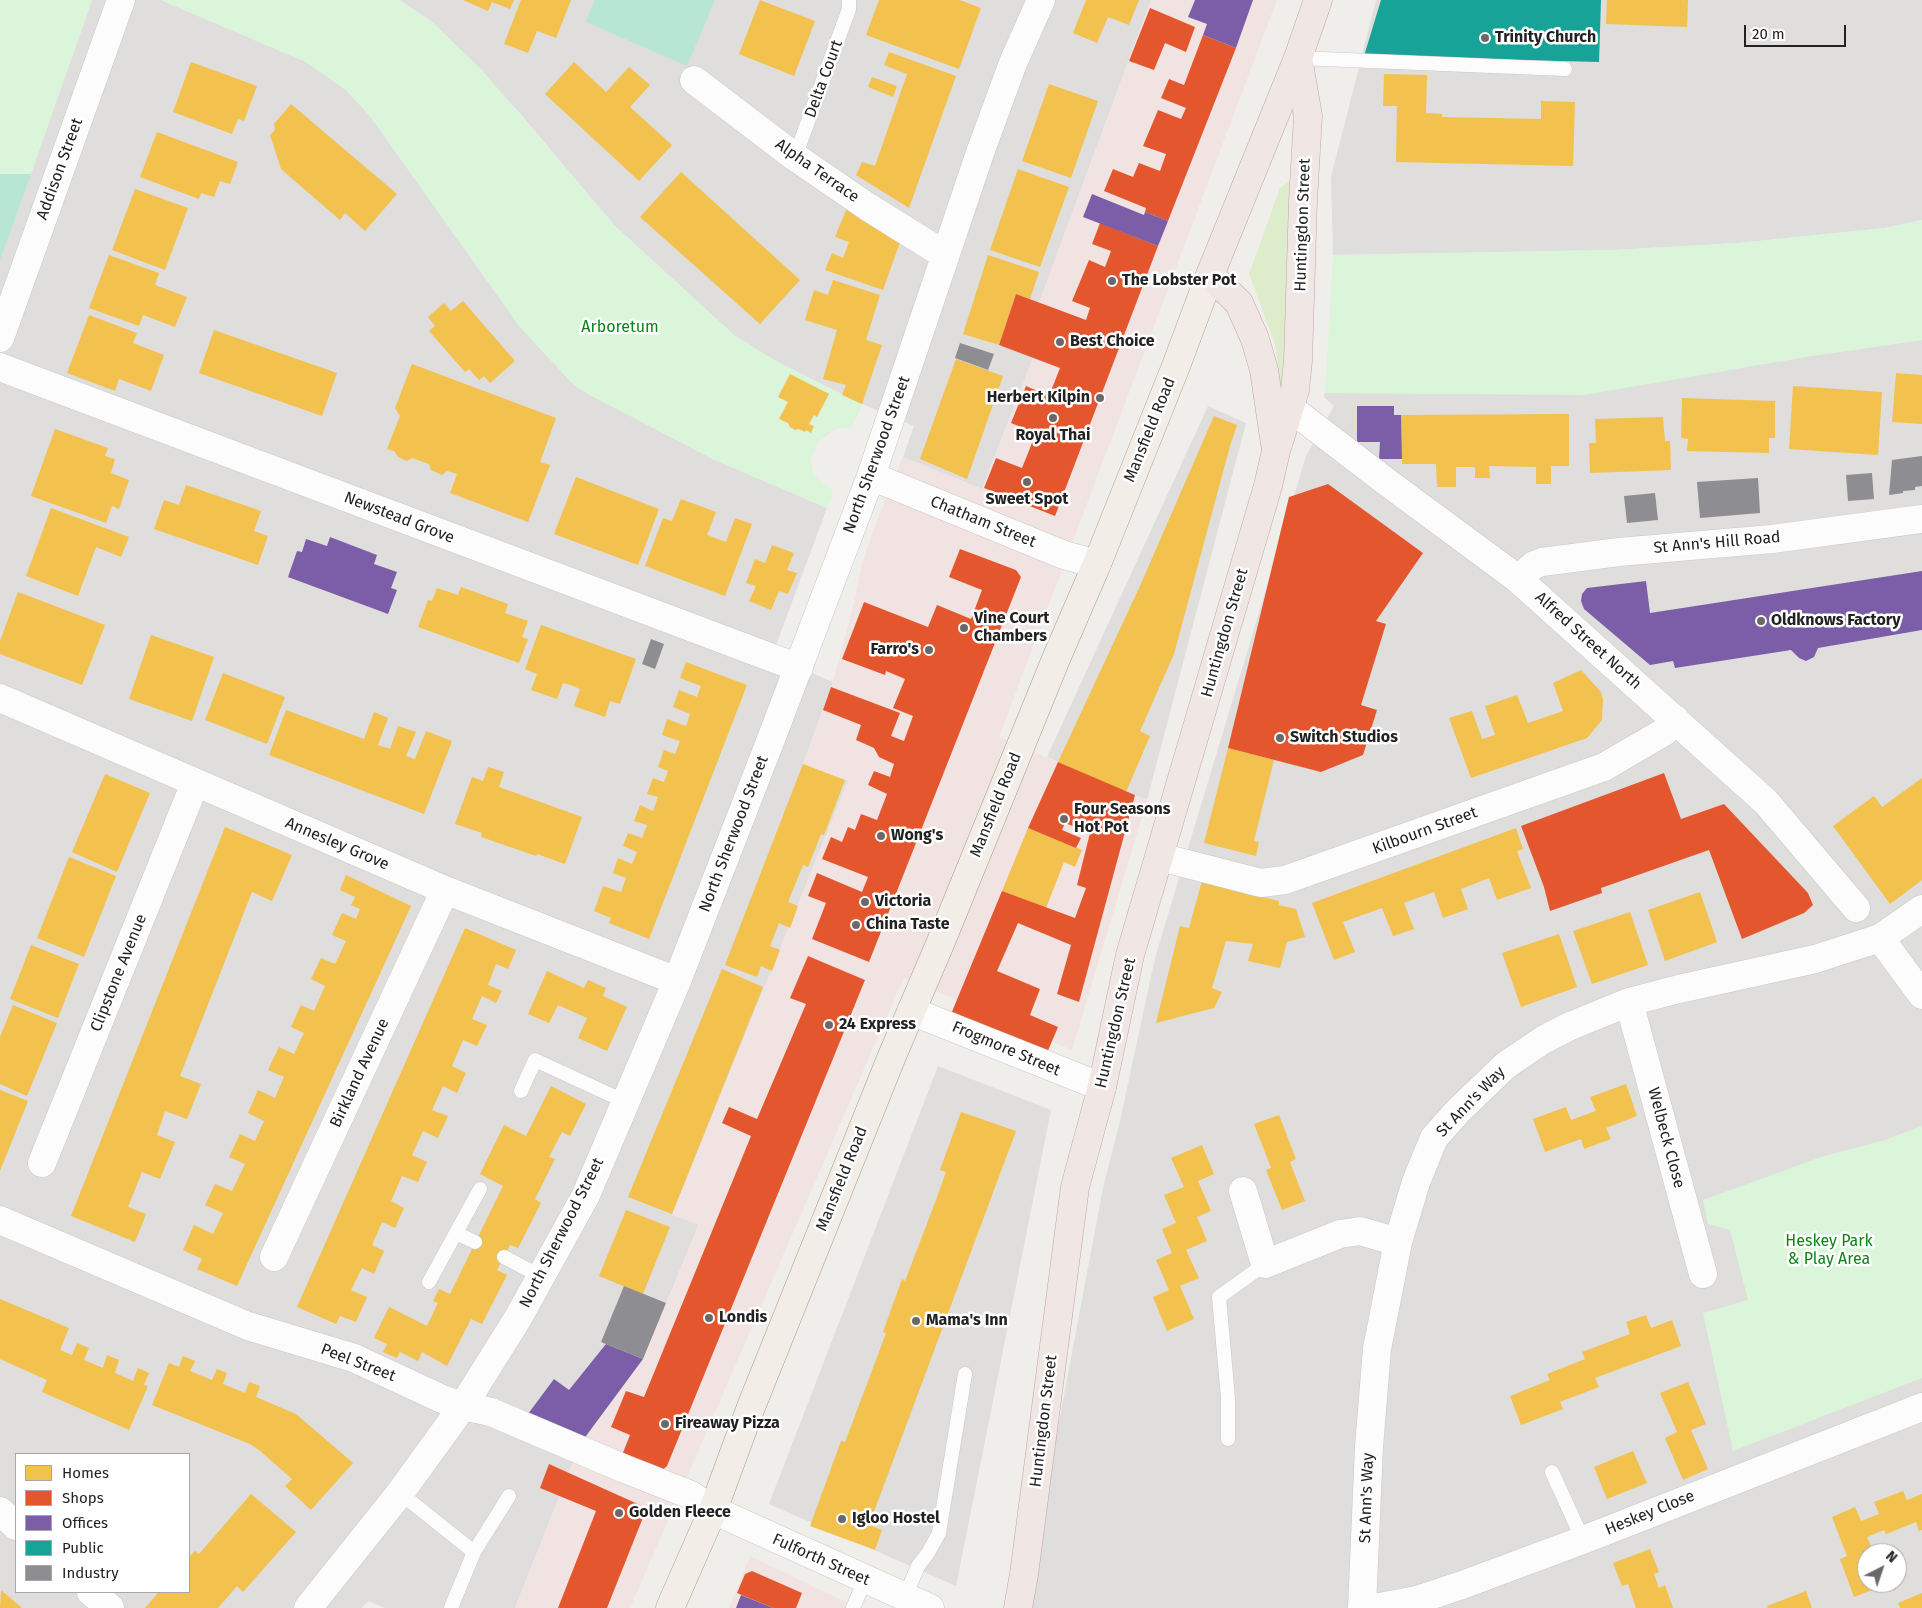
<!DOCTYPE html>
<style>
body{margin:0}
#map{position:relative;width:1922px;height:1608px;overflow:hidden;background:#f0eeeb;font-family:"Fira Sans",sans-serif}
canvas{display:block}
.legend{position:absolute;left:15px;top:1453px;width:175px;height:140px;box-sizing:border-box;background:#fff;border:1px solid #a7a7a7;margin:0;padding:6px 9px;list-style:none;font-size:15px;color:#222}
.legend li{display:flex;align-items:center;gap:10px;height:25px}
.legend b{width:25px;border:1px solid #a7a7a7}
.north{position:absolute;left:1857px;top:1543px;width:50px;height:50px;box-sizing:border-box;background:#fff;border:1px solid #a7a7a7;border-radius:50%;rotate:41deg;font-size:14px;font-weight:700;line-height:20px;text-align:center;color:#222}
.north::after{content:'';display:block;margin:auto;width:18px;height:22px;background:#6a6968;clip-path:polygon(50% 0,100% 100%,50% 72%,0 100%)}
.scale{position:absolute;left:1744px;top:25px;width:102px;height:22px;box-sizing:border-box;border:2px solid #222;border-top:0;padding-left:6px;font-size:15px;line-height:18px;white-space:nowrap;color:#222;-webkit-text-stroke:4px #fff;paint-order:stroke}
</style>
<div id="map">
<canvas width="1922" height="1608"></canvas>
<ul class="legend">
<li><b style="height:14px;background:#f2c14e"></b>Homes</li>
<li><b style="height:14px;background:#e4572e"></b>Shops</li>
<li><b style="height:14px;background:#7b5ea7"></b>Offices</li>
<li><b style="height:14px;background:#17a398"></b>Public</li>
<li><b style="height:14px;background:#8d8d92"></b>Industry</li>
</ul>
<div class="north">N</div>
<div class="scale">20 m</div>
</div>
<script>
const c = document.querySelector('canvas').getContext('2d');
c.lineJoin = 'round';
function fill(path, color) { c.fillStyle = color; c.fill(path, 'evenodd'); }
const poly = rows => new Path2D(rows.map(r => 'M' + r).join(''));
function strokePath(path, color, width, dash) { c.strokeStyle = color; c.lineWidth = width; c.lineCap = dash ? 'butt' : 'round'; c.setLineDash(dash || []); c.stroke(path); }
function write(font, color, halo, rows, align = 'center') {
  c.font = font + ' "Fira Sans",sans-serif'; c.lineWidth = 5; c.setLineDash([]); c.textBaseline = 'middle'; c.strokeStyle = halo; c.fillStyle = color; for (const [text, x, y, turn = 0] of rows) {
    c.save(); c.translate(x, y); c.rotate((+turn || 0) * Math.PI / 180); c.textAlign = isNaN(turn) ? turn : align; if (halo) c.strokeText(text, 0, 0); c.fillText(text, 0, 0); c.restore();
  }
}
fill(poly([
 [92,0,161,0,306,62,346,90,370,116,520,327,574,385,590,395,715,460,827,508,772,656,833,682,803,764,848,781,672,1215,699,1224,643,1359,579,1447,515,1608,385,1608,368,1601,361,1608,0,1608,0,261],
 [16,1454,189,1454,189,1592,16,1592],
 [399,0,1151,0,1039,303,1033,358,982,489,903,457,914,426,862,404,851,428,839,427,832,430,820,440,749,344,735,336,614,225,518,111,431,21],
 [1376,0,1922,0,1922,220,1885,228,1739,243,1613,250,1333,255,1331,177],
 [1922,340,1922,1608,1031,1608,1040,1523,1103,1188,1120,1121,1155,958,1306,456,1334,406,1324,397,1325,393,1584,394,1811,356],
 [1867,1553,1897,1553,1897,1583,1867,1583],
 [1208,406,1246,423,1147,800,1047,757],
 [938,1066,1051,1110,956,1586,769,1504]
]), '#dfdedc');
fill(poly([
 [1151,0,1277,0,999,737,1147,800,1072,1050,904,977,630,1608,515,1608,579,1447,643,1359,699,1225,672,1215,848,781,803,764,833,682,855,599,862,563,878,518,903,457,982,489,1033,358,999,345,1016,294,1039,303],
 [750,1556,858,1608,729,1608]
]), '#f1e3e1');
fill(poly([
 [1289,181,1293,186,1283,384,1279,384,1276,347,1249,274,1280,188]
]), '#ddeccb');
fill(poly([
 [0,0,92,0,31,174,0,174],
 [161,0,399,0,431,21,482,70,614,225,735,336,778,362,862,404,851,428,839,428,827,433,820,440,812,455,811,461,813,472,821,481,833,490,827,508,715,460,590,395,574,385,520,327,370,116,346,90,306,62],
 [1922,220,1922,340,1811,356,1584,395,1325,393,1333,255,1613,250,1739,243,1885,228],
 [1922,1126,1922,1378,1733,1451,1703,1313,1748,1300,1730,1230,1708,1224,1703,1200,1824,1156,1885,1140]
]), '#daf5da');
fill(poly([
 [595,0,715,0,687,66,586,22],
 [0,174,31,174,0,261]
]), '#b7e6d2');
fill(poly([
 [463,0,514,0,510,9,492,2,488,11],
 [521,0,571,0,556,38,537,31,528,53,504,44],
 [760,0,815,21,794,76,739,54],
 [879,0,960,0,981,8,959,69,866,35],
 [1086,0,1139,0,1129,25,1108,17,1097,43,1073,33],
 [1607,0,1688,0,1687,27,1606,24],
 [889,52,956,76,909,208,856,175,862,162,875,166,907,74,884,65],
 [191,62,257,86,244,121,238,119,232,134,173,112],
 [574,62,606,92,629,67,650,85,630,107,672,145,639,181,545,94],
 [1384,74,1427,75,1426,113,1442,114,1442,117,1541,119,1541,101,1575,102,1573,166,1396,162,1397,106,1383,106],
 [872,77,897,86,893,97,868,87],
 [1049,84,1098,101,1071,178,1022,161],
 [291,104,397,194,365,231,345,213,340,220,281,169,270,135,275,130,274,124],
 [157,132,238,162,230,184,220,181,214,197,201,193,199,199,140,177],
 [1018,169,1069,187,1040,267,990,250],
 [681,172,800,280,760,324,640,217],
 [135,189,188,208,165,270,112,250],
 [847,208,900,242,883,290,825,270,832,253,843,258,849,242,835,237],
 [109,255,159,273,155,285,187,297,175,327,143,315,139,326,89,308],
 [988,255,1039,272,1030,299,1016,294,999,345,963,334],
 [833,280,880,295,866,340,882,345,862,404,842,395,846,385,823,379,837,330,805,320,814,290,828,295],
 [463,301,515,361,490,383,484,376,479,380,469,369,465,372,429,331,435,326,428,317,444,303,451,311],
 [89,315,137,333,133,343,164,355,151,391,119,379,115,391,67,373],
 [214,330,337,373,322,416,199,373],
 [956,359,1003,376,967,479,920,459],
 [412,364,556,418,540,462,550,465,528,522,450,493,457,474,447,471,442,475,431,470,429,464,412,458,407,461,398,457,394,451,387,449,400,416,395,408],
 [1896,373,1922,375,1922,424,1892,422],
 [790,374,829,394,817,417,814,415,809,424,814,426,811,433,806,430,805,432,799,429,795,430,790,427,788,423,779,419,788,402,778,397],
 [1793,386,1882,392,1878,455,1789,449],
 [1682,398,1775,401,1775,438,1769,438,1769,453,1687,451,1688,439,1681,438],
 [1569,414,1569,466,1551,466,1551,484,1536,484,1536,467,1489,466,1490,478,1475,478,1475,467,1456,467,1456,487,1437,487,1436,464,1402,464,1401,415],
 [1214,416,1237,425,1230,446,1174,654,1140,731,1150,736,1126,792,1058,762,1140,586],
 [1663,417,1665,441,1670,441,1671,470,1590,473,1589,443,1596,443,1595,419],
 [55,429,108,448,105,456,115,459,111,473,129,480,119,509,112,506,106,523,31,496],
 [576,477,659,509,638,565,554,534],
 [186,485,261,511,254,531,268,536,258,565,154,529,164,500,179,505],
 [681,499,716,512,707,535,726,542,735,518,752,524,725,596,645,566,663,518,672,521],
 [51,508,129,537,121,557,96,547,78,596,26,576],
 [772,545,794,553,787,570,797,573,788,594,779,591,771,610,749,601,756,586,746,583,755,559,765,563],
 [461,587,508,604,505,613,528,621,522,637,528,639,519,663,418,627,428,600,432,601,437,588,458,595],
 [18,592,105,625,82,685,0,654,0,641],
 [541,625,636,659,620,704,610,701,605,717,574,706,580,689,573,686,563,683,557,699,531,690,537,674,525,669],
 [151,635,214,657,192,721,129,699],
 [686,662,747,685,649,939,609,923,611,918,594,911,603,886,621,892,626,878,613,873,618,858,632,864,637,852,623,846,628,833,642,838,647,825,634,821,640,805,653,811,658,797,647,794,653,778,664,782,668,771,658,767,664,750,675,754,680,741,662,735,667,719,686,726,690,714,673,707,679,690,697,697,701,686,680,678],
 [1581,670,1601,692,1603,699,1602,720,1587,738,1471,778,1449,718,1472,711,1482,739,1495,735,1485,706,1517,695,1528,723,1563,711,1553,683],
 [223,673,285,697,267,744,205,720],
 [286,710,364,739,374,712,388,718,378,745,390,749,398,726,416,732,406,756,415,759,426,731,452,741,424,814,269,755],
 [1228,748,1274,760,1254,841,1259,842,1256,856,1204,843],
 [803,764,845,780,824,835,821,834,808,867,803,865,788,902,798,906,790,928,779,923,770,946,780,950,772,971,761,966,757,977,725,965],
 [488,767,504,772,499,787,582,817,565,864,537,854,536,856,481,837,482,833,455,824,472,777,483,781],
 [105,774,150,793,117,872,72,852],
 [1922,778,1922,880,1890,904,1833,826,1874,796,1882,807],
 [225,827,292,855,272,901,252,892,180,1076,201,1084,187,1119,165,1111,157,1135,175,1142,160,1179,142,1172,128,1207,146,1214,135,1242,71,1216],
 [1028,828,1082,850,1075,867,1064,862,1046,908,1002,891],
 [1516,828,1523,849,1517,851,1531,888,1497,900,1489,878,1461,889,1468,909,1443,918,1434,892,1404,903,1414,929,1393,936,1382,908,1343,922,1355,952,1334,960,1312,903],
 [69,857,116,876,84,957,37,938],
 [346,875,411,906,237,1286,197,1269,202,1259,183,1250,194,1225,213,1234,223,1213,205,1205,215,1184,232,1191,245,1164,229,1157,240,1134,255,1141,264,1121,248,1113,258,1090,275,1098,284,1077,268,1070,273,1059,279,1047,294,1054,304,1033,291,1027,301,1005,314,1011,325,986,311,979,321,958,335,964,340,954,346,941,332,935,342,913,356,919,360,909,351,905,355,897,340,890],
 [1202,881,1279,901,1279,905,1296,909,1305,937,1287,942,1280,968,1248,961,1253,944,1226,941,1212,988,1222,992,1214,1008,1156,1023,1180,926,1189,928],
 [1700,892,1717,942,1665,961,1648,910],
 [1630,912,1648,965,1592,984,1573,931],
 [465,928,516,950,508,969,496,964,488,985,502,991,496,1003,482,996,472,1019,487,1025,477,1046,463,1040,452,1066,466,1073,457,1093,443,1086,432,1110,448,1116,438,1138,423,1131,412,1155,427,1162,418,1182,402,1176,391,1201,404,1208,395,1228,382,1222,377,1234,372,1245,384,1251,374,1274,362,1268,351,1290,367,1297,356,1322,340,1316,336,1324,297,1307],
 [1559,934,1577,987,1521,1007,1502,953],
 [31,945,79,964,58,1018,10,999],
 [722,969,763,987,672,1214,628,1197],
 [547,971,584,988,588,980,606,988,603,996,627,1007,607,1051,578,1038,587,1018,558,1005,549,1023,528,1014],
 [13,1005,57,1023,27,1096,0,1084,0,1037],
 [1626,1084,1637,1116,1606,1128,1611,1139,1584,1149,1581,1139,1545,1152,1533,1119,1566,1107,1571,1120,1596,1111,1590,1097],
 [551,1086,586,1104,570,1136,562,1132,549,1157,555,1159,535,1199,541,1203,518,1248,510,1245,497,1270,507,1275,482,1324,471,1319,447,1366,422,1352,418,1361,400,1352,397,1358,383,1352,387,1344,374,1338,389,1307,427,1326,438,1303,433,1301,439,1289,450,1294,503,1186,480,1174,504,1125,526,1136],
 [0,1090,28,1101,0,1171],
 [961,1112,1016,1131,869,1525,882,1530,875,1550,810,1526,841,1441,845,1442,876,1360,886,1333,883,1332,902,1279,905,1281,936,1200,946,1172,940,1170],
 [1279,1115,1296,1159,1290,1162,1305,1201,1282,1210,1266,1170,1271,1168,1254,1124],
 [1202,1145,1214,1174,1198,1181,1211,1211,1197,1217,1207,1241,1186,1250,1199,1278,1180,1286,1194,1319,1167,1331,1153,1297,1169,1290,1156,1260,1172,1253,1162,1229,1176,1223,1164,1195,1184,1187,1171,1158],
 [626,1210,670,1227,643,1294,599,1276],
 [0,1299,69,1328,60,1350,72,1355,77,1343,89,1348,84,1360,103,1368,107,1355,119,1360,115,1373,133,1381,138,1368,149,1373,144,1385,148,1386,129,1430,42,1392,47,1380,0,1359],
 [1646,1315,1651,1328,1672,1320,1681,1346,1595,1378,1599,1387,1560,1402,1563,1409,1521,1425,1510,1396,1550,1380,1547,1374,1585,1359,1582,1352,1630,1334,1626,1322],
 [183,1356,195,1361,190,1371,212,1380,217,1369,227,1373,223,1384,245,1393,249,1382,260,1386,256,1397,296,1414,353,1463,311,1510,285,1486,292,1479,259,1450,250,1444,152,1405,169,1363,179,1367],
 [1688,1382,1706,1424,1691,1430,1708,1469,1683,1480,1665,1438,1677,1432,1660,1393],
 [1633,1451,1647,1483,1607,1499,1594,1467],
 [1903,1491,1907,1500,1922,1494,1922,1530,1919,1531,1916,1522,1886,1534,1884,1530,1867,1537,1871,1547,1869,1548,1871,1553,1867,1553,1867,1583,1882,1583,1883,1586,1854,1597,1840,1559,1847,1556,1832,1517,1855,1507,1861,1521,1879,1514,1874,1502],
 [251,1494,296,1532,243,1592,237,1586,218,1608,145,1608,159,1592,189,1592,189,1557,195,1551,199,1554],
 [1650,1549,1659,1572,1654,1574,1659,1588,1665,1585,1673,1608,1636,1608,1628,1584,1622,1586,1613,1563],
 [1,1590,22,1608,0,1608],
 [1806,1591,1812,1608,1768,1608,1767,1606],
 [1922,1593,1922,1608,1900,1608,1898,1603]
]), '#f2c14e');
fill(poly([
 [1150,8,1195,27,1186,52,1165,43,1154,70,1129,61],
 [1203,35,1236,48,1168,221,1145,212,1146,208,1104,191,1113,169,1133,177,1139,163,1160,171,1166,154,1143,146,1158,110,1181,119,1186,108,1161,98,1169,79,1184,85],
 [1100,223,1158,246,1055,516,984,488,996,458,1022,468,1036,433,1011,423,1026,386,1049,396,1060,368,999,345,1016,294,1086,320,1090,308,1072,301,1089,260,1105,267,1111,251,1092,244],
 [1328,484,1423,553,1376,621,1386,624,1361,705,1377,710,1363,755,1321,772,1228,748,1289,497],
 [960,549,1016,570,1021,577,869,962,812,939,826,903,808,896,817,873,862,892,868,877,822,859,831,837,842,842,848,827,855,830,861,814,877,820,887,794,868,785,874,771,890,777,894,764,879,757,874,748,856,740,861,725,823,710,831,687,900,713,891,736,904,741,913,716,893,708,905,679,886,671,885,675,842,659,864,602,928,627,937,605,971,619,982,590,949,577],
 [1058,762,1135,795,1079,1002,1057,994,1071,945,1018,923,997,971,1040,989,1030,1015,1058,1027,1047,1053,951,1014,1002,891,1075,918,1086,888,1077,885,1090,833,1065,823,1062,830,1081,838,1076,848,1028,828],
 [1664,773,1681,819,1724,804,1808,893,1813,905,1804,913,1742,939,1709,850,1601,888,1602,893,1550,911,1544,887,1521,826],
 [808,956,865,980,667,1466,659,1473,620,1460,630,1435,611,1427,626,1391,644,1397,751,1136,722,1123,729,1107,757,1119,806,1004,790,998],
 [549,1464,640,1505,643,1510,644,1515,607,1608,558,1608,596,1511,540,1488],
 [752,1571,802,1593,796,1608,773,1608,737,1593,745,1574]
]), '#e4572e');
fill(poly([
 [1195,0,1253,0,1236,48,1203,35,1207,24,1188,17],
 [1092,194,1144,215,1145,212,1168,221,1158,246,1083,217],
 [1357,406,1394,406,1394,415,1401,415,1402,459,1379,459,1380,442,1357,442],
 [330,537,377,555,374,564,397,572,391,588,397,590,388,614,288,577,297,551,302,552,306,539,327,546],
 [1922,571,1922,630,1818,648,1814,657,1806,661,1799,658,1791,650,1675,668,1673,661,1650,665,1584,609,1581,601,1582,594,1587,588,1646,581,1650,613],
 [606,1344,643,1359,583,1440,525,1418,554,1379,569,1390],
 [741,1595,773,1608,736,1608]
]), '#7b5ea7');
fill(poly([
 [1381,0,1601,0,1599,62,1364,56]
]), '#17a398');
fill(poly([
 [960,343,994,354,988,370,955,358],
 [1922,456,1922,486,1915,487,1915,490,1903,491,1903,493,1889,495,1892,460],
 [1872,473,1874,499,1848,501,1846,475],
 [1758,478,1760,513,1700,518,1697,482],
 [1655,493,1658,520,1627,523,1624,496],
 [651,639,664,644,655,669,642,664],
 [624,1286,666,1303,643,1359,601,1342]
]), '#8d8d92');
const service = poly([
 [1298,58,1565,69],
 [795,157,849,9,849,0],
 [521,1091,535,1060,626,1102],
 [456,1233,475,1242],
 [504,1257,542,1277],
 [429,1282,480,1189],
 [1228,1439,1228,1398,1219,1297,1265,1264],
 [1552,1472,1583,1540],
 [400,1493,474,1552],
 [905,1597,918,1566,928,1553,939,1533,965,1374],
 [451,1608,474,1552,509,1496],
 [853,1608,865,1580]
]);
const minor = poly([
 [694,80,795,157,868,207,945,255],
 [0,338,121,0],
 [0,367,799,668],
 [1290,408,1388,483,1518,579,1766,802,1856,908],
 [871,476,1064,555,1097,564],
 [1518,579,1534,565,1542,562,1619,552,1772,539,1922,519],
 [0,698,445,890,677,981],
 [1160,857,1261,883,1285,880,1604,767,1664,732,1675,719],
 [1880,938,1922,995],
 [1629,1002,1703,1274],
 [911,1011,1102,1087],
 [42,1163,195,783],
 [1243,1191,1265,1264,1340,1234,1360,1231,1398,1242],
 [0,1220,248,1326,354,1358,442,1399,463,1406,491,1412,625,1469,691,1495,713,1510,930,1608],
 [274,1257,445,890],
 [0,1511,16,1526],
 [91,1592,110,1608],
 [308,1608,400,1493,463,1406,518,1318,586,1195,677,981,773,734,871,476,981,150,1013,63,1041,0],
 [1362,1608,1369,1447,1377,1349,1398,1242,1416,1182,1434,1138,1458,1111,1506,1065,1543,1040,1568,1027,1629,1002,1679,989,1815,959,1880,938,1922,909],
 [1374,1608,1417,1600,1462,1585,1583,1540,1922,1407]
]);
const primary = poly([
 [670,1608,713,1510,751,1407,892,1056,940,944,1056,659,1097,564,1176,366,1210,275]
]);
const trunk = poly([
 [1275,444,1264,370,1255,339,1239,303,1210,275,1298,58,1318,0],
 [1018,1608,1024,1574,1075,1187,1102,1087,1130,955,1268,486,1276,451,1295,390,1298,361,1303,201,1308,116,1298,58]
]);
strokePath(service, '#c9c8c7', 15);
strokePath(minor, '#c9c8c7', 29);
strokePath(primary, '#a79c86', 29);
strokePath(trunk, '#c5a2ac', 29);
strokePath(service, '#fdfcfc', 14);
strokePath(minor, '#fdfcfc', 28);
strokePath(primary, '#f3ede7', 28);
strokePath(trunk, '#f0e6e4', 28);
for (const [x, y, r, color] of [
 [1485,38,5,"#6a6968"],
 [1112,281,5,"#6a6968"],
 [1060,342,5,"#6a6968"],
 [1100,398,5,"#6a6968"],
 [1053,418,5,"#6a6968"],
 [1027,482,5,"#6a6968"],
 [1761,621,5,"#6a6968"],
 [964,628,5,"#6a6968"],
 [929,650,5,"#6a6968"],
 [1280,738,5,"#6a6968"],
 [1064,819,5,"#6a6968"],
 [881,836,5,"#6a6968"],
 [865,902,5,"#6a6968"],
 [856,925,5,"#6a6968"],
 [829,1025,5,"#6a6968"],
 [709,1318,5,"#6a6968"],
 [916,1321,5,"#6a6968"],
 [665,1424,5,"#6a6968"],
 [619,1513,5,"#6a6968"],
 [842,1519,5,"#6a6968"]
]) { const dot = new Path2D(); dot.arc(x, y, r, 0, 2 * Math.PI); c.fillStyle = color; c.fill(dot); strokePath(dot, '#fff', 2); }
write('bold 16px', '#222', '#fff', [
 ["Trinity Church",1495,38],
 ["The Lobster Pot",1122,281],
 ["Best Choice",1070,342],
 ["Herbert Kilpin",1090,398,"right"],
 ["Royal Thai",1053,436,"center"],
 ["Sweet Spot",1027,500,"center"],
 ["Vine Court",974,619],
 ["Chambers",974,637],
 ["Oldknows Factory",1771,621],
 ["Farro's",919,650,"right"],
 ["Switch Studios",1290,738],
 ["Four Seasons",1074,810],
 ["Hot Pot",1074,828],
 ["Wong's",891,836],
 ["Victoria",875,902],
 ["China Taste",866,925],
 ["24 Express",839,1025],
 ["Londis",719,1318],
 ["Mama's Inn",926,1321],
 ["Fireaway Pizza",675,1424],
 ["Golden Fleece",629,1513],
 ["Igloo Hostel",852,1519]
], 'left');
write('16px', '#222', '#fff', [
 ["Delta Court",824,79,-70],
 ["Addison Street",60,169,-70],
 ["Alpha Terrace",817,171,35],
 ["Huntingdon Street",1303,225,-88],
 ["Mansfield Road",1150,430,-68],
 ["North Sherwood Street",877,455,-70],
 ["Newstead Grove",399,518,21],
 ["Chatham Street",983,522,22],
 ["St Ann's Hill Road",1717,543,-5],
 ["Huntingdon Street",1225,633,-74],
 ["Alfred Street North",1588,641,42],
 ["Mansfield Road",996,805,-68],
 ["Kilbourn Street",1425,831,-20],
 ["North Sherwood Street",734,834,-69],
 ["Annesley Grove",337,844,23],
 ["Clipstone Avenue",119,973,-68],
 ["Huntingdon Street",1116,1023,-77],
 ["Frogmore Street",1006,1049,23],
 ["Birkland Avenue",360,1073,-65],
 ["St Ann's Way",1471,1102,-46],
 ["Welbeck Close",1666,1138,75],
 ["Mansfield Road",842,1179,-68],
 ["North Sherwood Street",562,1233,-63],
 ["Peel Street",358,1363,21],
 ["Huntingdon Street",1044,1421,-83],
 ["St Ann's Way",1367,1498,-88],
 ["Heskey Close",1650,1513,-22],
 ["Fulforth Street",821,1560,24]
]);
write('16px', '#0c8416', '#fff', [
 ["Arboretum",620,328],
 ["Heskey Park",1829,1242],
 ["& Play Area",1829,1260]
]);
</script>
